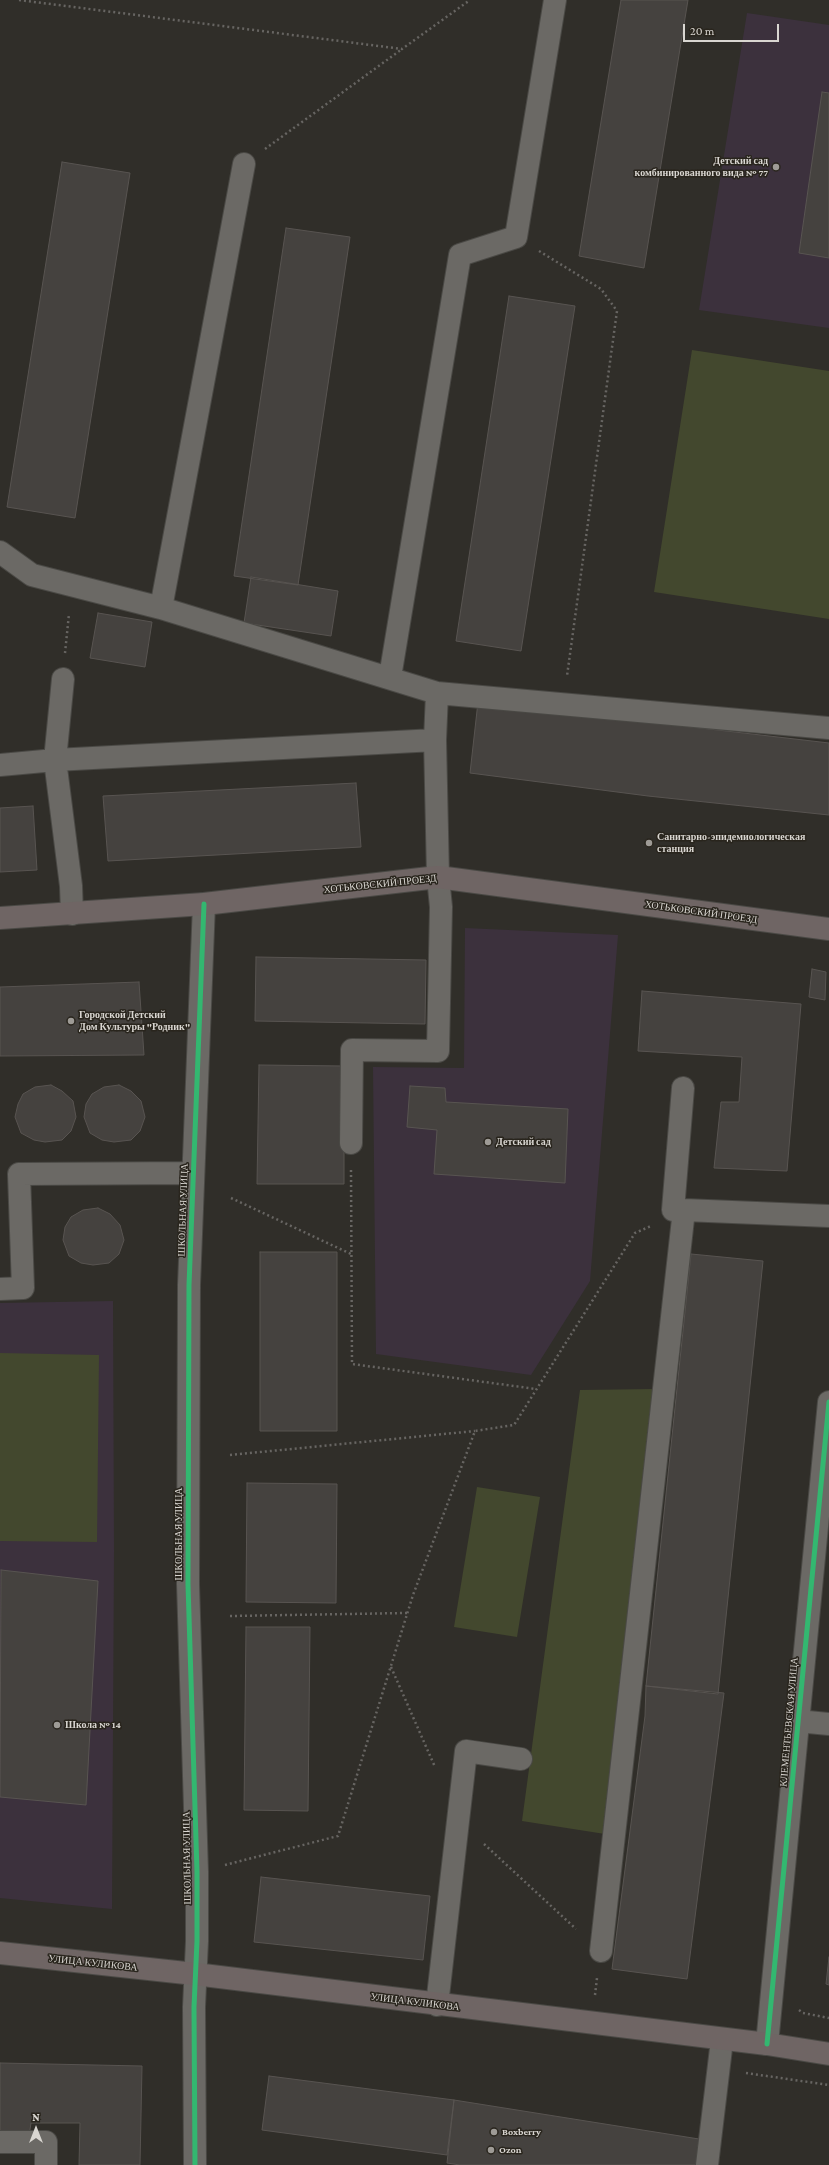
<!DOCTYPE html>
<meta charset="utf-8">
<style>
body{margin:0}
#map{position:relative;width:829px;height:2165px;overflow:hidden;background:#302e29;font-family:"Crimson Pro",serif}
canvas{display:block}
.north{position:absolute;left:16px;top:2109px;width:40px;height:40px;-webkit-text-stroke:3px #29251d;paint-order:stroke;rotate:0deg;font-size:11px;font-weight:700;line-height:16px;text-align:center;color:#d9d6d1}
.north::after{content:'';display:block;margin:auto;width:14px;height:18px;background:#d9d6d1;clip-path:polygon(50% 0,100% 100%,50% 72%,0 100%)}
.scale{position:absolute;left:683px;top:24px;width:96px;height:18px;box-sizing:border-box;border:2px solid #d9d6d1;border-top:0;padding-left:5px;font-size:12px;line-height:14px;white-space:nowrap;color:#d9d6d1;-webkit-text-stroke:3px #29251d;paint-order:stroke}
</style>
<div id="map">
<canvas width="829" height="2165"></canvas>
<div class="north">N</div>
<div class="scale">20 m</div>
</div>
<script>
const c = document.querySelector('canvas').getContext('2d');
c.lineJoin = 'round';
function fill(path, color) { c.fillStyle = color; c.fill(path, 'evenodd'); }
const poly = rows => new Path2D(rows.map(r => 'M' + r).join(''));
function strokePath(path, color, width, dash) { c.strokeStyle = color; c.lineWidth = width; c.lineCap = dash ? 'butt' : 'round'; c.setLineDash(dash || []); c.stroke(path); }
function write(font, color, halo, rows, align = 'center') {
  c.font = font + ' "Crimson Pro",serif'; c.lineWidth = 3; c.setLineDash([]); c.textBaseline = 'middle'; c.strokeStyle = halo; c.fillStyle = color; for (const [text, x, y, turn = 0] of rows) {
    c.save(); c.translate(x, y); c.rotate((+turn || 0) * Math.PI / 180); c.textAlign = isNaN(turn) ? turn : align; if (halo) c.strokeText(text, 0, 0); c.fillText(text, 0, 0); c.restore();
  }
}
fill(poly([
 [747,13,829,25,829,328,699,310],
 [465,928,618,935,590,1281,531,1375,376,1354,373,1067,464,1068],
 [113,1301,114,1551,112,1909,0,1898,0,1303]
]), '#3c313d');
fill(poly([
 [692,350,829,371,829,619,654,592],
 [0,1353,99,1355,97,1542,0,1541],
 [657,1389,605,1834,522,1821,580,1390],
 [477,1487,540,1497,517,1637,454,1627]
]), '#43482e');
const building = poly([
 [621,0,688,0,644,268,579,256,621,0],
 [822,92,829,93,829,258,799,253,822,92],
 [62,162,130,173,75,518,7,507,62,162],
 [286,228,350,237,298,585,234,576,286,228],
 [509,296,575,306,521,651,456,641,509,296],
 [251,577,338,591,331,636,244,623,251,577],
 [98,613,152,622,145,667,90,658,98,613],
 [478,702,829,743,829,815,648,796,470,773,478,702],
 [356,783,361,847,108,861,103,796,356,783],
 [33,806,37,870,0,872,0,808,33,806],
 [256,957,426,960,425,1024,255,1021,256,957],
 [812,969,826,972,825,1000,809,997,812,969],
 [139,982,144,1055,0,1056,0,987,139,982],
 [642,991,801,1004,787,1171,714,1168,721,1102,739,1102,742,1057,638,1051,642,991],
 [259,1065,344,1066,344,1184,257,1184,259,1065],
 [51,1085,62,1091,73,1101,76,1117,71,1131,62,1140,45,1142,34,1140,21,1133,15,1117,18,1104,23,1094,35,1087,51,1085],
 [119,1085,131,1091,141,1101,145,1117,140,1131,131,1140,114,1142,102,1140,90,1133,84,1117,86,1104,92,1094,104,1087,119,1085],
 [410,1086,445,1088,446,1102,568,1109,565,1183,434,1174,437,1130,407,1127,410,1086],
 [98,1208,110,1214,120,1225,124,1240,119,1254,109,1263,93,1265,81,1263,69,1256,63,1240,65,1227,71,1217,83,1210,98,1208],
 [260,1252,337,1252,337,1431,260,1431,260,1252],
 [691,1254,763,1261,718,1694,646,1686,691,1254],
 [247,1483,337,1484,336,1603,246,1602,247,1483],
 [1,1570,98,1581,86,1805,0,1797,1,1570],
 [246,1627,310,1627,308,1811,244,1810,246,1627],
 [646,1686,724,1693,687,1979,612,1969,645,1716,646,1686],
 [261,1877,430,1896,423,1960,254,1942,261,1877],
 [829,1957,829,1985,826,1984,829,1957],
 [0,2063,142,2066,140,2165,79,2165,80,2123,31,2123,29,2136,0,2135,0,2063],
 [269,2076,454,2100,447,2155,262,2130,269,2076],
 [454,2100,699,2139,696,2165,460,2165,447,2163,454,2100]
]);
fill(building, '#45423f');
strokePath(building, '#585451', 1);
const minor = poly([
 [0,552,32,575,161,608,437,693,435,740,438,877,441,907,438,1051,352,1050,351,1143],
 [161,608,244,164],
 [390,677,460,255,516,237,555,0],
 [63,679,55,760,71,886,72,914],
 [437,693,829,728],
 [0,765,55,760,435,740],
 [683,1088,673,1210,684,1210],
 [0,1289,23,1288,19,1174,193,1173],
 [798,1721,829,1724],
 [601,1951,684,1210,829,1216],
 [437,2005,466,1751,521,1759],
 [767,2044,829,1402],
 [0,2142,46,2142,46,2165],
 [195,2165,194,2007,197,1941,197,1872,188,1584,189,1285,204,904],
 [707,2165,722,2040]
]);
const major = poly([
 [0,918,204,904,438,877,829,929],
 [0,1953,195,1974,767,2044,829,2054]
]);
strokePath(minor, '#4a4945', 24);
strokePath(major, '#4a4945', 24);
strokePath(poly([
 [19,0,402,49,470,0],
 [265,149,402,49],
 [539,251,601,289,617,311,567,676],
 [65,653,69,614],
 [351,1170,352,1364,536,1389],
 [231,1198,351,1254],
 [230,1455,475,1431],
 [230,1616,407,1613],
 [391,1667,435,1767],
 [484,1844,576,1929],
 [225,1865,338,1836,413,1595,475,1431,514,1425,635,1233,651,1226],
 [595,1995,597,1978],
 [799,2010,803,2013,829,2018],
 [746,2073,829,2085]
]), '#676562', 2.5, [2, 3]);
strokePath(minor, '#6b6965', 22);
strokePath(major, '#6f6564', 22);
strokePath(poly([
 [767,2044,829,1402],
 [195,2165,194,2007,197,1941,197,1872,188,1584,189,1285,204,904]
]), '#33b770', 5);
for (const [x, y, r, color] of [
 [776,167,4,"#9e9b96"],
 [649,843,4,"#9e9b96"],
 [71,1021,4,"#9e9b96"],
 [488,1142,4,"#9e9b96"],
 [57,1725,4,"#9e9b96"],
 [494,2132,4,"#9e9b96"],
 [491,2150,4,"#9e9b96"]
]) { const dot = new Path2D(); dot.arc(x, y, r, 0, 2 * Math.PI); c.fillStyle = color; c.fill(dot); strokePath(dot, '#29251d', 1.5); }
write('bold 10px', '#d9d6d1', '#29251d', [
 ["Детский сад",768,161,"right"],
 ["комбинированного вида № 77",768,173,"right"],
 ["Санитарно-эпидемиологическая",657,837],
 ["станция",657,849],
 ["Городской Детский",79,1015],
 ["Дом Культуры \"Родник\"",79,1027],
 ["Детский сад",496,1142],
 ["Школа № 14",65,1725],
 ["Boxberry",502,2132],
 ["Ozon",499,2150]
], 'left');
write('10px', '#d9d6d1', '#29251d', [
 ["ХОТЬКОВСКИЙ ПРОЕЗД",380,884,-6],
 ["ХОТЬКОВСКИЙ ПРОЕЗД",701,912,8],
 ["ШКОЛЬНАЯ УЛИЦА",183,1210,-88],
 ["ШКОЛЬНАЯ УЛИЦА",179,1534,-90],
 ["КЛЕМЕНТЬЕВСКАЯ УЛИЦА",789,1722,-85],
 ["ШКОЛЬНАЯ УЛИЦА",187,1858,-91],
 ["УЛИЦА КУЛИКОВА",93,1963,6],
 ["УЛИЦА КУЛИКОВА",415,2002,7]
]);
</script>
